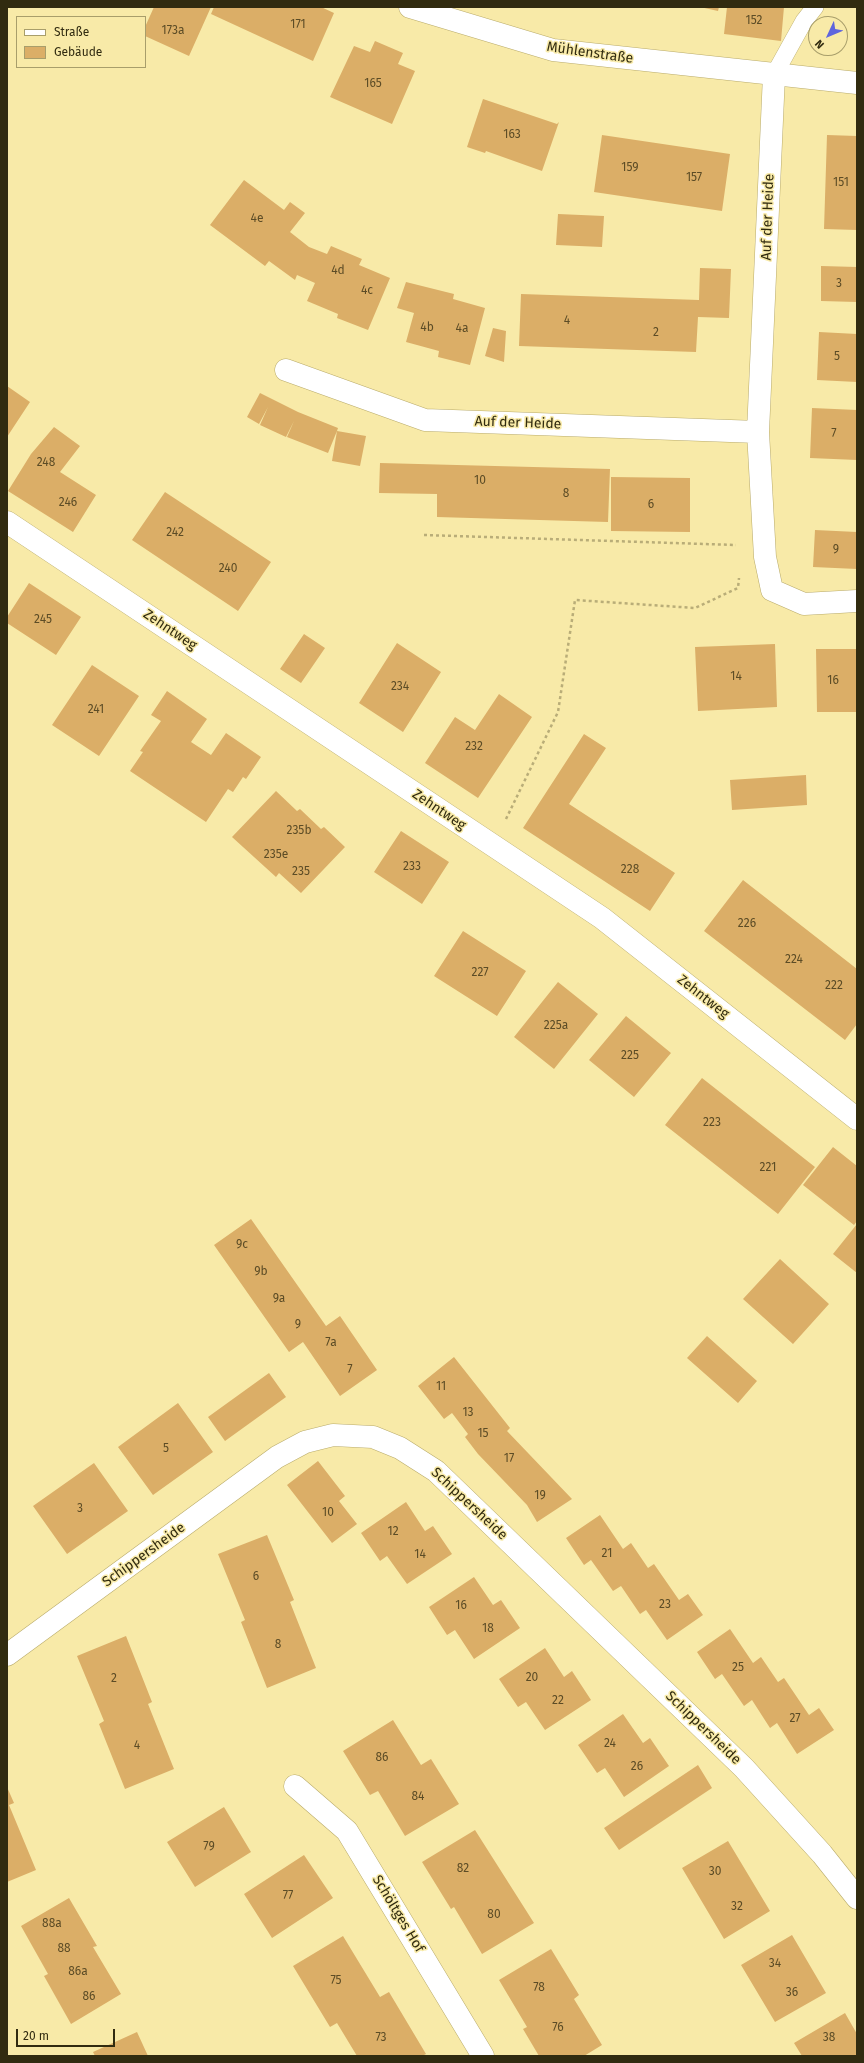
<!DOCTYPE html>
<meta charset="utf-8">
<style>
body{margin:0}
#map{position:relative;width:864px;height:2063px;overflow:hidden;background:#f8eaa8;font-family:"Fira Sans",sans-serif}
canvas{display:block}
.frame{position:absolute;inset:0;border:8px solid #312b10;pointer-events:none}
.legend{position:absolute;left:16px;top:16px;width:130px;height:52px;box-sizing:border-box;background:#f8eaa8;border:1px solid #a89e6b;margin:0;padding:5px 7px;list-style:none;font-size:12px;color:#312b10}
.legend li{display:flex;align-items:center;gap:8px;height:20px}
.legend b{width:20px;border:1px solid #a89e6b}
.north{position:absolute;left:808px;top:16px;width:40px;height:40px;box-sizing:border-box;background:#f8eaa8;border:1px solid #a89e6b;border-radius:50%;rotate:226deg;font-size:11px;font-weight:700;line-height:16px;text-align:center;color:#312b10}
.north::after{content:'';display:block;margin:auto;width:14px;height:18px;background:#5f65dd;clip-path:polygon(50% 0,100% 100%,50% 72%,0 100%)}
.scale{position:absolute;left:16px;top:2029px;width:99px;height:18px;box-sizing:border-box;border:2px solid #312b10;border-top:0;padding-left:5px;font-size:12px;line-height:14px;white-space:nowrap;color:#312b10;-webkit-text-stroke:3px #f8eaa8;paint-order:stroke}
</style>
<div id="map">
<canvas width="864" height="2063"></canvas>
<div class="frame"></div>
<ul class="legend">
<li><b style="height:5px;background:#fff"></b>Straße</li>
<li><b style="height:11px;background:#dbae67"></b>Gebäude</li>
</ul>
<div class="north">N</div>
<div class="scale">20 m</div>
</div>
<script>
const c = document.querySelector('canvas').getContext('2d');
c.lineJoin = 'round';
function fill(path, color) { c.fillStyle = color; c.fill(path, 'evenodd'); }
const poly = rows => new Path2D(rows.map(r => 'M' + r).join(''));
function strokePath(path, color, width, dash) { c.strokeStyle = color; c.lineWidth = width; c.lineCap = dash ? 'butt' : 'round'; c.setLineDash(dash || []); c.stroke(path); }
function write(font, color, halo, rows, align = 'center') {
  c.font = font + ' "Fira Sans",sans-serif'; c.lineWidth = 3; c.setLineDash([]); c.textBaseline = 'middle'; c.strokeStyle = halo; c.fillStyle = color; for (const [text, x, y, turn = 0] of rows) {
    c.save(); c.translate(x, y); c.rotate((+turn || 0) * Math.PI / 180); c.textAlign = isNaN(turn) ? turn : align; if (halo) c.strokeText(text, 0, 0); c.fillText(text, 0, 0); c.restore();
  }
}
fill(poly([
 [154,7,211,7,189,56,145,36,145,27],
 [214,7,321,7,334,13,313,61,211,14],
 [700,7,719,7,718,11],
 [727,7,784,7,781,41,724,34],
 [375,41,403,53,398,64,415,71,392,124,330,97,354,46,370,52],
 [483,99,557,124,559,122,542,171,486,151,485,153,467,147],
 [602,135,730,154,722,211,594,192],
 [827,135,857,136,857,230,824,229],
 [244,180,284,210,290,202,305,213,290,232,309,247,327,254,331,246,362,259,359,265,390,278,368,330,337,318,338,314,307,301,315,283,297,275,295,280,269,261,265,266,210,225],
 [558,214,604,216,602,247,556,245],
 [821,266,857,267,857,302,821,301],
 [700,268,731,269,729,318,698,317,696,352,519,346,521,294,699,300],
 [406,282,454,294,453,299,485,308,470,365,438,357,439,351,406,342,414,313,397,308],
 [493,328,506,331,504,362,485,356],
 [819,332,857,334,857,382,817,380],
 [7,386,30,402,7,437],
 [260,393,298,412,338,428,337,431,366,436,360,466,332,461,337,431,328,453,287,437,294,421,286,437,260,425,268,407,259,424,247,417],
 [812,408,857,410,857,460,810,458],
 [54,427,80,446,60,472,96,495,73,532,8,491,31,454],
 [380,463,610,469,608,522,437,517,437,494,379,493],
 [611,477,690,478,690,532,611,531],
 [165,492,271,562,238,611,132,540],
 [815,530,857,532,857,569,813,567],
 [29,583,81,617,56,655,7,623,7,617],
 [304,634,325,648,301,683,280,669],
 [397,643,441,672,403,732,359,703],
 [775,644,777,707,698,711,695,647],
 [816,649,857,649,857,712,817,712],
 [92,665,139,696,99,756,52,725],
 [167,691,207,719,191,742,211,755,226,733,261,757,246,779,243,777,233,792,228,789,206,822,130,771,143,752,140,751,161,721,151,715],
 [499,694,532,717,478,798,425,763,455,717,475,730],
 [584,734,606,748,569,804,675,873,650,911,523,828],
 [806,775,807,805,732,810,730,780],
 [276,791,297,811,300,809,321,829,324,827,345,847,301,893,279,873,276,877,232,837],
 [401,831,449,862,422,904,374,872],
 [743,880,857,969,857,1024,845,1040,704,931],
 [463,931,526,971,497,1016,434,976],
 [558,982,598,1014,554,1069,514,1037],
 [626,1016,671,1053,634,1097,589,1060],
 [702,1078,815,1167,778,1214,665,1125],
 [833,1147,857,1166,857,1221,854,1225,803,1185],
 [251,1219,326,1326,340,1316,377,1370,340,1396,303,1342,289,1352,214,1245],
 [857,1224,857,1273,833,1254],
 [780,1259,829,1304,793,1344,743,1299],
 [707,1336,757,1381,738,1403,687,1358],
 [454,1357,510,1428,507,1431,572,1499,537,1522,527,1505,478,1454,465,1437,468,1434,452,1413,444,1419,418,1386],
 [269,1373,286,1397,225,1441,208,1417],
 [178,1403,213,1452,153,1495,118,1447],
 [318,1461,345,1496,339,1501,357,1524,332,1543,287,1485],
 [94,1463,128,1511,67,1554,33,1506],
 [406,1502,425,1531,433,1526,452,1554,407,1584,387,1556,380,1561,361,1533],
 [600,1515,623,1549,631,1543,648,1568,654,1564,679,1600,688,1594,703,1615,667,1640,646,1610,640,1614,621,1586,613,1591,591,1560,584,1565,566,1538],
 [267,1535,294,1600,290,1602,316,1668,267,1688,241,1622,245,1620,218,1554],
 [474,1577,493,1605,501,1600,520,1628,474,1659,455,1630,447,1635,429,1607],
 [730,1629,753,1663,761,1657,778,1682,784,1678,809,1715,819,1708,834,1730,797,1754,777,1723,770,1728,752,1700,744,1706,722,1674,715,1679,697,1652],
 [126,1636,152,1702,148,1704,174,1769,125,1789,99,1724,104,1721,77,1656],
 [545,1648,564,1677,572,1671,591,1700,545,1730,526,1702,518,1707,499,1679],
 [623,1714,643,1743,650,1738,669,1766,624,1797,605,1768,597,1773,578,1745],
 [393,1720,421,1765,431,1759,459,1804,405,1836,378,1791,370,1795,343,1751],
 [698,1765,712,1788,619,1850,604,1828],
 [7,1787,14,1803,9,1805,36,1870,7,1882],
 [224,1807,251,1852,195,1887,167,1842],
 [475,1830,534,1923,482,1954,454,1907,451,1909,422,1862],
 [728,1841,770,1911,724,1939,682,1868],
 [304,1855,333,1898,272,1938,244,1894],
 [69,1898,97,1946,93,1947,121,1994,71,2024,44,1976,48,1974,21,1926],
 [792,1935,826,1993,775,2022,741,1965],
 [343,1936,380,1997,389,1992,426,2054,422,2056,357,2056,337,2023,330,2027,293,1966],
 [551,1949,579,1995,574,1999,602,2045,584,2056,539,2056,523,2029,527,2027,499,1980],
 [845,2013,857,2034,857,2056,802,2056,794,2043],
 [137,2032,148,2056,95,2056,93,2052]
]), '#dbae67');
const service = poly([
 [774,75,804,21,815,7]
]);
const minor = poly([
 [774,75,758,432,765,557,772,590,804,604,857,601],
 [286,370,425,420,758,432],
 [7,1655,277,1457,305,1442,333,1435,373,1437,400,1448,436,1471,744,1768,822,1854,857,1898],
 [295,1786,347,1831,483,2056]
]);
const tertiary = poly([
 [410,7,553,50,857,83],
 [7,522,602,918,857,1119]
]);
strokePath(service, '#b9ab6b', 18);
strokePath(minor, '#b9ab6b', 23);
strokePath(tertiary, '#b9ab6b', 23);
strokePath(poly([
 [424,535,736,545],
 [506,819,558,712,575,600,695,608,738,588,739,578]
]), '#b9ad78', 2.5, [3, 3]);
strokePath(service, '#fff', 17);
strokePath(minor, '#fff', 22);
strokePath(tertiary, '#fff', 22);
write('12px', '#5c4c26', null, [
 ["152",754,21],
 ["171",298,25],
 ["173a",173,31],
 ["165",373,84],
 ["163",512,135],
 ["159",630,168],
 ["157",694,178],
 ["151",841,183],
 ["4e",257,219],
 ["4d",338,271],
 ["3",839,284],
 ["4c",367,291],
 ["4",567,321],
 ["4b",427,328],
 ["4a",462,329],
 ["2",656,333],
 ["5",837,357],
 ["7",834,434],
 ["248",46,463],
 ["10",480,481],
 ["8",566,494],
 ["246",68,503],
 ["6",651,505],
 ["242",175,533],
 ["9",836,550],
 ["240",228,569],
 ["245",43,620],
 ["14",736,677],
 ["16",833,681],
 ["234",400,687],
 ["241",96,710],
 ["232",474,747],
 ["235b",299,831],
 ["235e",276,855],
 ["233",412,867],
 ["228",630,870],
 ["235",301,872],
 ["226",747,924],
 ["224",794,960],
 ["227",480,973],
 ["222",834,986],
 ["225a",556,1026],
 ["225",630,1056],
 ["223",712,1123],
 ["221",768,1168],
 ["9c",242,1245],
 ["9b",261,1272],
 ["9a",279,1299],
 ["9",298,1325],
 ["7a",331,1343],
 ["7",350,1370],
 ["11",441,1387],
 ["13",468,1413],
 ["15",483,1434],
 ["5",166,1449],
 ["17",509,1459],
 ["19",540,1496],
 ["3",80,1509],
 ["10",328,1513],
 ["12",393,1532],
 ["21",607,1554],
 ["14",420,1555],
 ["6",256,1577],
 ["23",665,1605],
 ["16",461,1606],
 ["18",488,1629],
 ["8",278,1645],
 ["25",738,1668],
 ["20",532,1678],
 ["2",114,1679],
 ["22",558,1701],
 ["27",795,1719],
 ["24",610,1744],
 ["4",137,1746],
 ["86",382,1758],
 ["26",637,1767],
 ["84",418,1797],
 ["79",209,1847],
 ["82",463,1869],
 ["30",715,1872],
 ["77",288,1896],
 ["32",737,1907],
 ["80",494,1915],
 ["88a",52,1924],
 ["88",64,1949],
 ["34",775,1964],
 ["86a",78,1972],
 ["75",336,1981],
 ["78",539,1988],
 ["36",792,1993],
 ["86",89,1997],
 ["76",558,2028],
 ["73",381,2038],
 ["38",829,2038]
]);
write('14px', '#312b10', '#f8eaa8', [
 ["Mühlenstraße",590,53,8],
 ["Auf der Heide",768,217,-88],
 ["Auf der Heide",518,423,2],
 ["Zehntweg",170,630,34],
 ["Zehntweg",439,810,34],
 ["Zehntweg",703,997,38],
 ["Schippersheide",469,1504,43],
 ["Schippersheide",144,1555,-36],
 ["Schippersheide",703,1728,44],
 ["Schöltges Hof",398,1914,59]
]);
</script>
